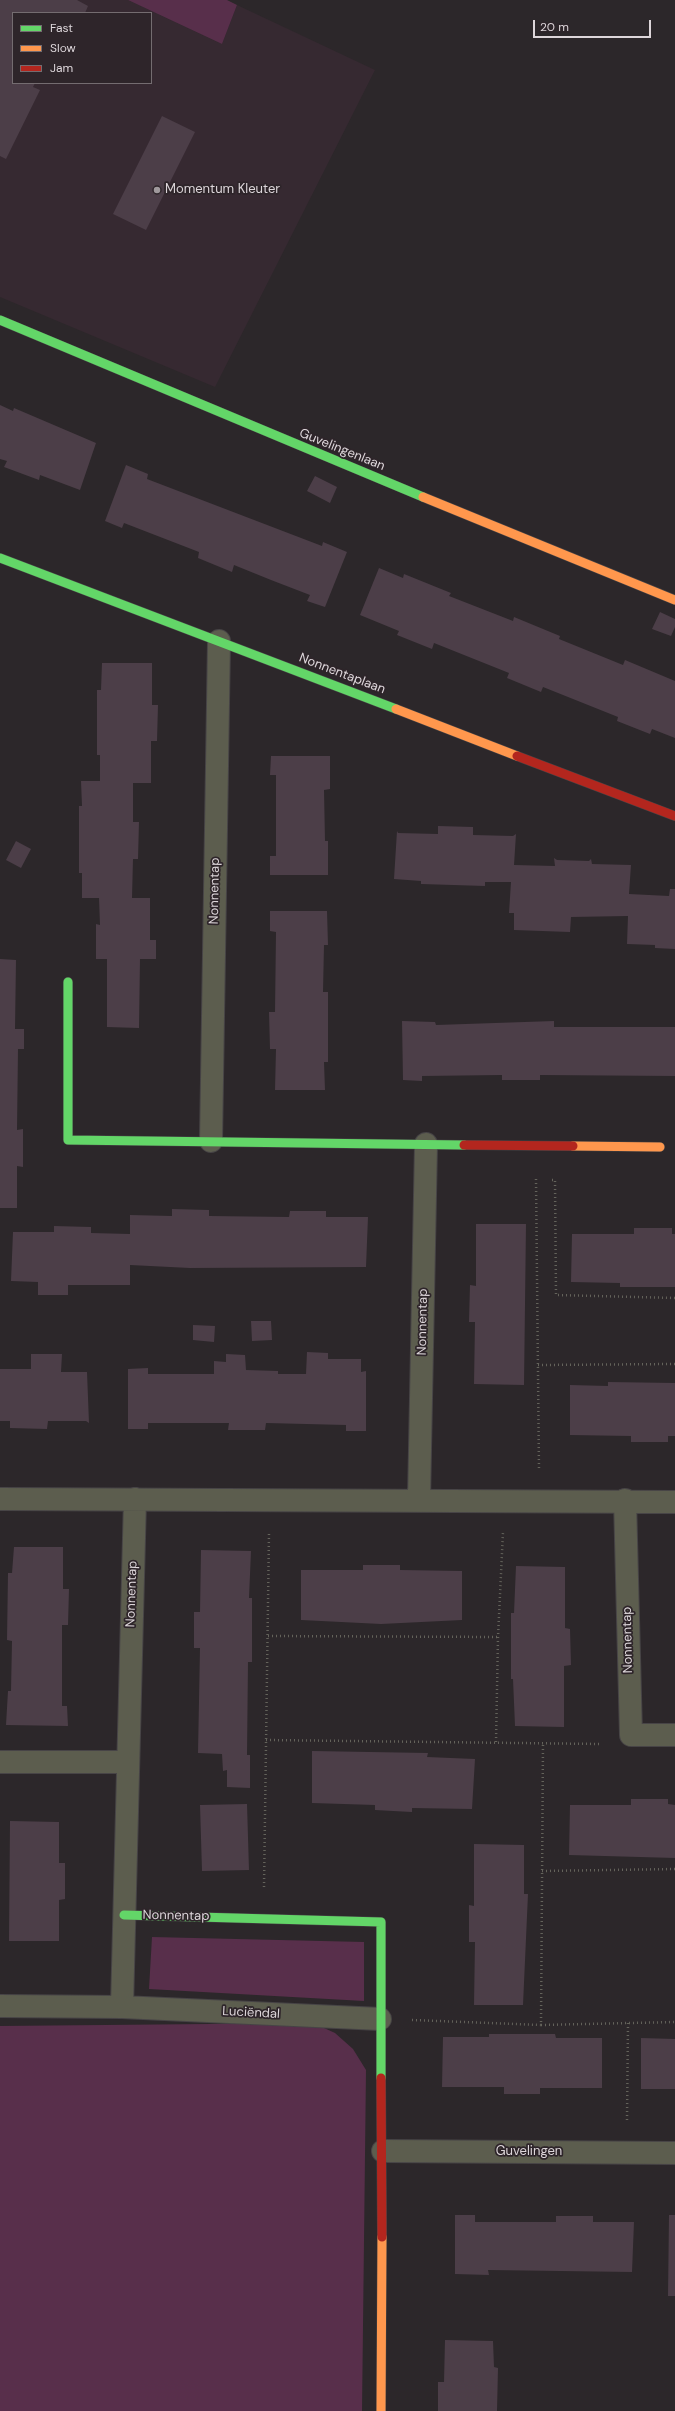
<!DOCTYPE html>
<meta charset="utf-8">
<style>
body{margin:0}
#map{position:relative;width:675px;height:2411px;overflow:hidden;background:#2c272a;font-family:"DM Sans",sans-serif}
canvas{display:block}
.legend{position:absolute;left:12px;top:12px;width:140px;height:72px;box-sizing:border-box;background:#2e252a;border:1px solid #746c70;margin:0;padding:5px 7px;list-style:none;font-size:12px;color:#ddd6da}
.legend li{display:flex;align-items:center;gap:8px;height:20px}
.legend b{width:20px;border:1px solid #746c70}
.scale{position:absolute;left:533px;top:20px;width:118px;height:18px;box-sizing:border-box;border:2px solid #ddd6da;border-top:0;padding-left:5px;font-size:12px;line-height:14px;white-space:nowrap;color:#ddd6da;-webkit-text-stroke:3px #2e252a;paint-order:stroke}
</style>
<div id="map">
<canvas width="675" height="2411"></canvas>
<ul class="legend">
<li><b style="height:5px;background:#63d668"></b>Fast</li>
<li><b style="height:5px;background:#ff974d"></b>Slow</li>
<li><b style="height:5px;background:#b3261e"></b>Jam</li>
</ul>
<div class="scale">20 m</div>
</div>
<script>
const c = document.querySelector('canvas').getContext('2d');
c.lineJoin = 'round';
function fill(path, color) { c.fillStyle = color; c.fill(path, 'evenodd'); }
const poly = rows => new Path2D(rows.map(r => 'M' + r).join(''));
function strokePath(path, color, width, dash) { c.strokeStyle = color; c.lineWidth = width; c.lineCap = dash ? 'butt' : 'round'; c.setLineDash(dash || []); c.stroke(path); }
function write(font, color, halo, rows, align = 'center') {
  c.font = font + ' "DM Sans",sans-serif'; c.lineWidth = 3.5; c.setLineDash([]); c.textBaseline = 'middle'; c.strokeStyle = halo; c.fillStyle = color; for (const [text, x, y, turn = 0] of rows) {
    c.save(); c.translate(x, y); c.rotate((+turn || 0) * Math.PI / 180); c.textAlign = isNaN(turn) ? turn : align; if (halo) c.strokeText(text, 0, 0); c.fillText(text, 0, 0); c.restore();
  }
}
fill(poly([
 [0,0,128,0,222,44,237,5,375,70,215,387,0,297],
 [13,13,151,13,151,83,13,83]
]), '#362931');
fill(poly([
 [128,0,227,0,237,5,222,44],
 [152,1937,364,1942,364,2001,149,1989],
 [313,2023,335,2033,353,2049,366,2070,362,2411,0,2411,0,2026]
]), '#582f4b');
fill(poly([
 [0,0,77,0,88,6,85,13,13,13,13,83,35,83,33,87,40,90,6,159,0,156],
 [162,116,195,132,146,230,113,214],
 [0,405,13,411,14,408,96,443,80,490,40,475,39,480,4,467,7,461,0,459],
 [126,465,148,474,147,479,322,546,323,542,347,552,325,607,307,601,310,595,271,580,234,565,232,572,198,558,199,552,124,523,122,528,105,521],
 [315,476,337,487,330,503,307,491],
 [379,568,403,578,404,574,451,593,449,596,490,612,513,621,514,617,560,636,559,639,623,665,625,660,675,681,675,738,652,729,650,734,617,721,618,717,543,687,541,692,507,678,509,673,434,643,432,649,397,635,399,631,360,615],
 [660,612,675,619,675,627,671,636,652,629],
 [102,663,152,663,152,705,158,705,157,741,151,741,151,783,133,783,133,822,139,822,138,859,133,859,132,898,150,898,150,940,156,940,156,959,140,959,139,1028,107,1027,107,959,96,959,96,924,100,925,99,898,82,898,82,873,79,873,79,806,82,806,81,781,100,781,100,755,97,755,97,690,101,690],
 [271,756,330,756,330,789,324,790,325,841,328,841,328,875,270,875,270,856,276,856,276,775,270,775],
 [438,826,473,827,473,835,513,836,516,834,514,865,555,866,554,858,557,860,589,861,591,859,592,864,631,865,629,894,669,896,670,889,675,889,675,949,655,948,655,945,627,944,628,916,571,917,570,932,514,930,514,913,509,913,511,882,485,882,485,886,421,884,421,881,394,879,397,831,398,833,438,834],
 [16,841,31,849,21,868,6,860],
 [270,911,327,911,328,945,324,945,323,992,328,992,328,1062,324,1062,325,1090,275,1090,276,1049,270,1049,269,1012,275,1012,276,932,270,931],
 [0,959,16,960,15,1029,24,1029,24,1049,18,1049,17,1130,23,1129,23,1167,17,1166,17,1208,0,1208],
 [402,1021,435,1022,436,1025,554,1021,554,1027,675,1027,675,1076,540,1075,540,1080,502,1080,502,1075,422,1076,422,1081,403,1080],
 [172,1209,209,1210,209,1216,289,1217,290,1211,326,1211,326,1217,368,1217,366,1267,190,1268,130,1265,130,1285,68,1285,68,1295,38,1295,38,1282,11,1281,13,1232,54,1232,54,1226,91,1227,91,1233,130,1234,130,1215,172,1216],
 [476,1224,526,1224,524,1385,474,1384,475,1322,469,1322,470,1285,476,1286],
 [634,1228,672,1228,672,1234,675,1234,675,1287,620,1287,620,1283,571,1282,572,1234,634,1234],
 [251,1321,271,1321,272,1340,252,1341],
 [193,1325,215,1326,214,1342,193,1340],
 [307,1352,328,1353,328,1359,361,1359,361,1372,366,1371,366,1431,346,1431,346,1425,266,1423,265,1430,228,1430,229,1423,148,1423,148,1429,128,1429,128,1369,148,1368,148,1374,214,1374,214,1361,226,1362,226,1354,245,1355,246,1370,278,1371,278,1374,306,1374],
 [31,1354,62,1354,61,1372,87,1372,89,1423,86,1421,48,1421,47,1429,10,1428,10,1421,0,1421,0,1369,31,1369],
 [608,1382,675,1383,675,1436,668,1436,668,1442,631,1442,631,1436,570,1435,570,1385,608,1386],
 [14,1547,63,1547,63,1589,69,1589,68,1625,62,1625,62,1706,67,1706,68,1726,6,1725,8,1691,11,1691,12,1641,7,1640,8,1573,12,1573],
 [201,1550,251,1551,249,1598,252,1598,252,1662,248,1662,247,1755,250,1755,250,1788,227,1787,227,1770,223,1771,222,1754,198,1753,200,1648,194,1648,194,1612,200,1612],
 [363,1565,400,1565,400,1570,462,1571,462,1620,381,1624,301,1620,301,1570,363,1570],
 [516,1566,565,1567,565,1628,570,1629,571,1665,564,1666,564,1727,515,1726,513,1679,511,1679,511,1613,514,1613],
 [312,1751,428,1753,427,1757,475,1759,472,1809,412,1808,412,1812,393,1811,375,1810,375,1805,312,1803],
 [631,1799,668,1799,668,1804,675,1805,675,1858,569,1855,570,1805,631,1805],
 [247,1804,249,1870,202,1871,200,1805],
 [10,1821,59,1822,59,1863,65,1863,65,1899,59,1900,59,1941,9,1941],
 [474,1844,524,1845,524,1894,528,1894,523,2005,474,2005,475,1942,469,1942,469,1905,474,1906],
 [489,2034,555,2034,556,2038,602,2038,602,2088,540,2088,540,2094,504,2094,504,2087,442,2087,443,2037,489,2037],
 [641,2038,675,2039,675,2089,641,2089],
 [455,2215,475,2215,475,2222,556,2222,556,2216,593,2216,593,2222,634,2222,632,2272,488,2270,489,2275,455,2274],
 [669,2215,675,2215,675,2296,668,2296],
 [445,2340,493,2341,494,2367,498,2368,497,2411,438,2411,438,2382,444,2382]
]), '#4c3e48');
const street = poly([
 [211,1141,219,641],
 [0,1499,675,1502],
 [419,1500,426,1144],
 [625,1500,631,1735,675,1735],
 [0,1762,128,1762],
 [0,2006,122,2007,135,1499],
 [122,2007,380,2019],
 [383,2151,675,2153]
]);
const fast = poly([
 [0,320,423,497],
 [0,558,396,709],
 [68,982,68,1140,464,1145],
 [124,1915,381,1922,381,2078]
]);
const slow = poly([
 [423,497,675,600],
 [396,709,517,756],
 [573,1146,660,1147],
 [381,2411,382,2237]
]);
const jam = poly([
 [517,756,675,816],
 [464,1145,573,1146],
 [381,2078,382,2237]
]);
strokePath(street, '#474446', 24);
strokePath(fast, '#474446', 10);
strokePath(slow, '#474446', 10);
strokePath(jam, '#474446', 10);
strokePath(poly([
 [536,1179,539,1470],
 [552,1180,555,1180,556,1295,675,1298],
 [538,1365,675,1364],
 [268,1636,498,1637],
 [266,1740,601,1744],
 [496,1742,498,1637,503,1532],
 [542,1871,675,1869],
 [264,1887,269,1532],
 [412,2020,541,2025,543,1743],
 [541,2025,675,2022],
 [627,2120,628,2023]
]), '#64635b', 2.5, [1, 3]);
strokePath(street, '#5c5d4e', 22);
strokePath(fast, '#63d668', 9);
strokePath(slow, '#ff974d', 9);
strokePath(jam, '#b3261e', 9);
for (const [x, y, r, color] of [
 [157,190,4,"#9f999c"]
]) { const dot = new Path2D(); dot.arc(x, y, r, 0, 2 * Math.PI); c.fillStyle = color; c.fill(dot); strokePath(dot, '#2e252a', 1.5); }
write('13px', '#ddd6da', '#2e252a', [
 ["Momentum Kleuter",165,190]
], 'left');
write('13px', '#ddd6da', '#2e252a', [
 ["Guvelingenlaan",342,450,22],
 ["Nonnentaplaan",342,674,21],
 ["Nonnentap",215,891,-89],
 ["Nonnentap",423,1322,-89],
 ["Nonnentap",132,1594,-88],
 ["Nonnentap",628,1640,-91],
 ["Nonnentap",176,1916,1],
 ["Luciëndal",251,2013,3],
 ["Guvelingen",529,2152]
]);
</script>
